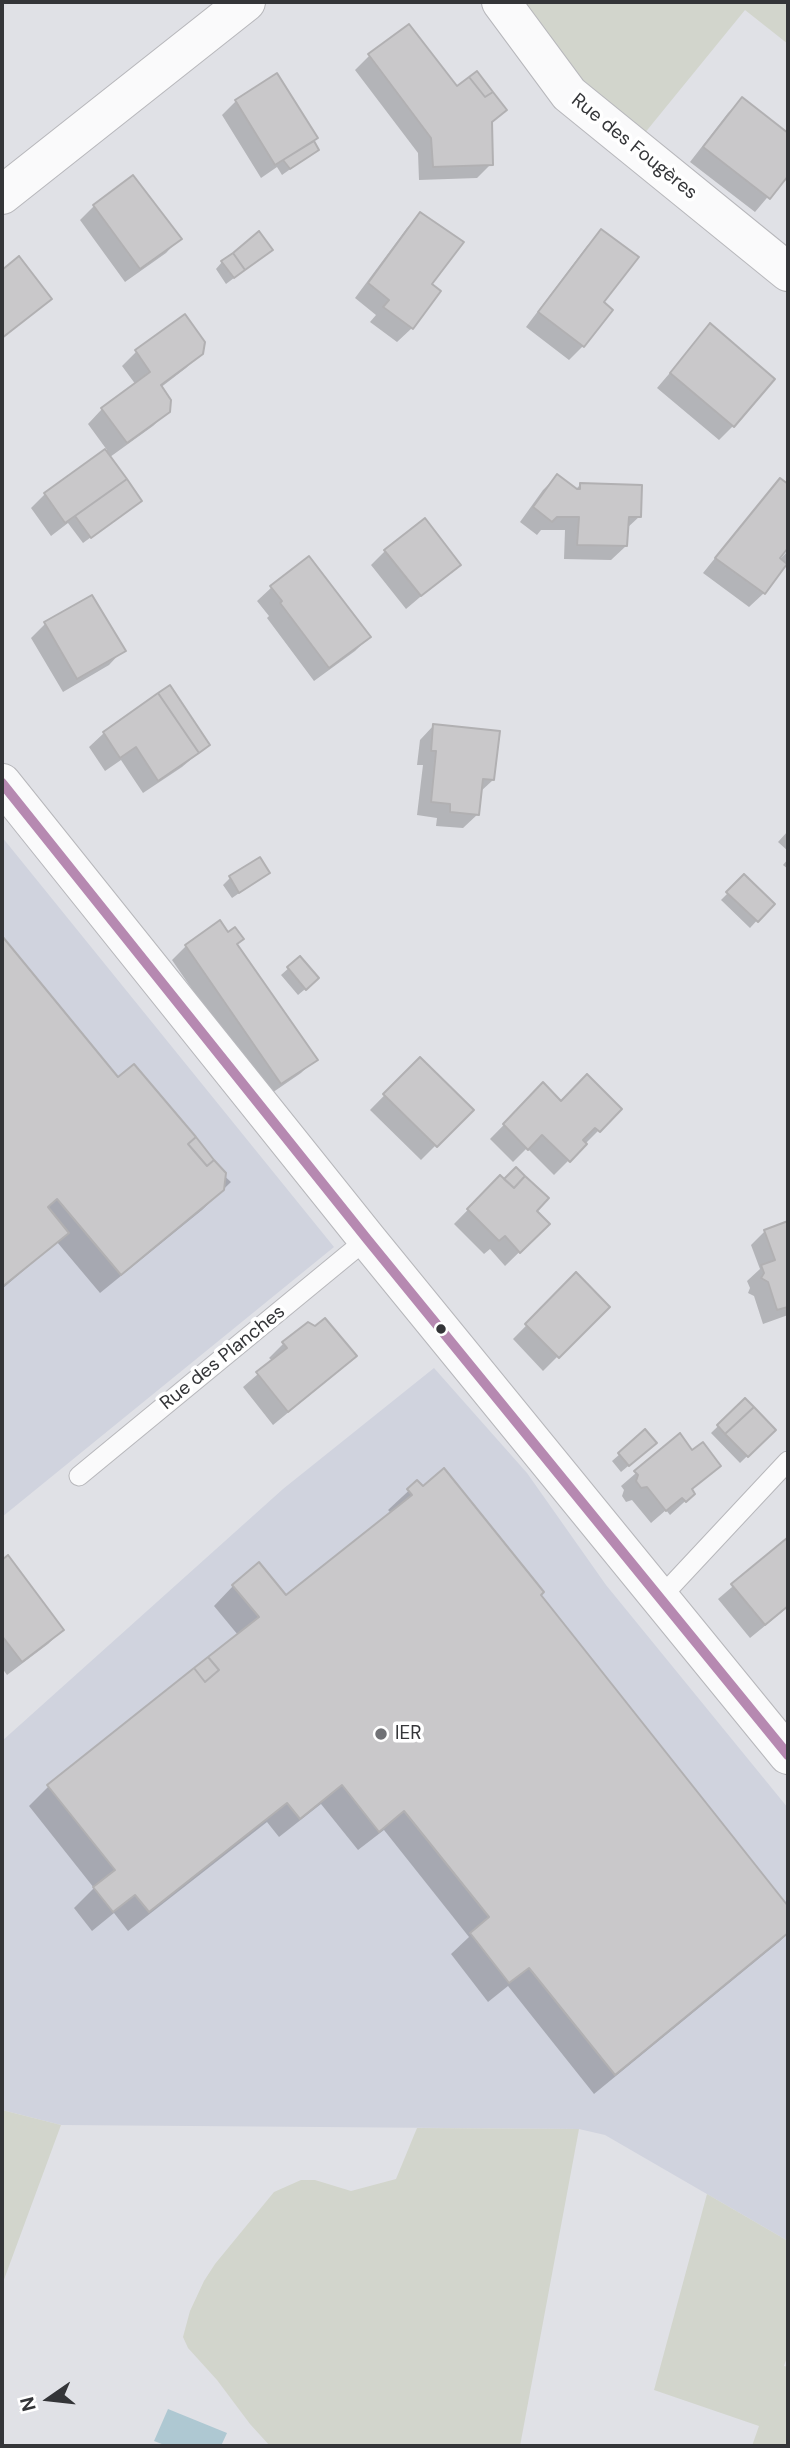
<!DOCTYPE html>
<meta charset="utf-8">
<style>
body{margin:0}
#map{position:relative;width:790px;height:2448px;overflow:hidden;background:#e0e1e6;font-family:"DM Sans",sans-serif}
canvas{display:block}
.frame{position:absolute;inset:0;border:4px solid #343538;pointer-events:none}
.north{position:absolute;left:14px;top:2364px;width:70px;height:70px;-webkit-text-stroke:5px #fff;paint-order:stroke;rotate:256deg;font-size:19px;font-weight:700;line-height:28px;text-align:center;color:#343538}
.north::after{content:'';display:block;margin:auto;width:24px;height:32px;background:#343538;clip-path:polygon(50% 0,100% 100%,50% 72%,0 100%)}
</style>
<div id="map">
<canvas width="790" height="2448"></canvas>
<div class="frame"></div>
<div class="north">N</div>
</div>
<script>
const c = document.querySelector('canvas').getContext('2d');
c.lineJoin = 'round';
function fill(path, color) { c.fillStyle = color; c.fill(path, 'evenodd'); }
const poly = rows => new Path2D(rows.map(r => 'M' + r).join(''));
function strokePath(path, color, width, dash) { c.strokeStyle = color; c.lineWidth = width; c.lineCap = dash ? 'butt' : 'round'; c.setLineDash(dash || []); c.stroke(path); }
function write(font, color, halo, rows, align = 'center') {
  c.font = font + ' "DM Sans",sans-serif'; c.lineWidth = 7; c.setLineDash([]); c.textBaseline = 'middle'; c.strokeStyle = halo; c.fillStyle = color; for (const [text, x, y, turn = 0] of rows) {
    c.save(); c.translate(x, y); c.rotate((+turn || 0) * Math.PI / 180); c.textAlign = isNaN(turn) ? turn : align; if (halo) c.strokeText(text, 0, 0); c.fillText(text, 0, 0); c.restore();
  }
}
fill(poly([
 [2,837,334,1247,2,1517],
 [434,1368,527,1473,606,1585,788,1808,788,2241,605,2135,579,2129,61,2125,2,2110,2,1741,283,1489]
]), '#d0d3de');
fill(poly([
 [527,2,788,2,788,44,745,10,644,134,576,74,526,11],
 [2,2110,61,2125,2,2285],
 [417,2128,579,2129,520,2446,270,2446,250,2424,217,2380,188,2348,183,2337,190,2311,204,2281,215,2264,274,2192,301,2180,315,2180,351,2191,396,2179],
 [707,2194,788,2241,788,2354,784,2366,788,2367,788,2446,752,2446,759,2426,654,2390]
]), '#d2d5cc');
fill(poly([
 [168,2409,227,2433,221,2446,167,2446,154,2441]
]), '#aec8d2');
fill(poly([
 [370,55,456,89,504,110,490,125,491,164,477,178,419,180,418,153,355,70],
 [742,99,788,135,788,173,755,212,690,162,728,113],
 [236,101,312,141,317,150,282,175,277,167,261,178,222,115],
 [94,206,180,238,166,253,125,282,80,220],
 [421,214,430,285,412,328,397,342,370,322,376,315,355,298,407,228],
 [601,232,602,302,583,346,569,360,526,327,587,246],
 [271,250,226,284,216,269,222,262],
 [18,259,50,298,2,339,2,272],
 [710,326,733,426,719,440,657,388],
 [136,352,201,353,186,368,160,388,168,411,153,426,110,457,140,501,83,543,68,523,51,536,31,508,45,494,107,450,88,424,102,409,136,385,122,366],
 [557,476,575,490,581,484,640,516,626,529,626,546,611,560,564,559,565,530,541,530,537,535,520,522,543,490],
 [780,481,788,487,788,545,779,556,781,558,788,551,788,560,764,593,749,607,703,573,766,495],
 [385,551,459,564,406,609,371,565],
 [272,587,369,637,355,651,314,681,267,618,269,616,257,601],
 [45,624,123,650,109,665,63,692,31,638],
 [169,688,208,745,182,767,143,793,121,760,105,771,89,747,104,733],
 [434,725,493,780,480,792,478,814,463,828,436,826,437,818,417,815,423,765,417,765,420,740],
 [788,831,788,851,778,842],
 [788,859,788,869,783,865],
 [268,873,232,898,223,885,230,878],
 [744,877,772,904,750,928,721,900],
 [2,939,118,1079,231,1182,202,1210,100,1293,57,1242,2,1289],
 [236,945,315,1059,301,1073,266,1097,172,960,186,946],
 [300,958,310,985,298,995,281,975],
 [420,1059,471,1110,421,1160,370,1110],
 [543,1085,561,1103,620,1109,554,1175,527,1148,513,1162,490,1139],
 [500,1177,548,1224,505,1266,490,1249,484,1254,454,1224],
 [788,1223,788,1315,763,1324,754,1296,748,1293,750,1288,747,1281,760,1269,751,1245,765,1231],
 [576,1275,607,1307,543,1371,513,1339],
 [284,1343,354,1356,340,1370,273,1425,243,1387,273,1361,269,1358],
 [745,1400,774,1430,740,1463,711,1433],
 [645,1432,647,1450,621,1472,612,1461],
 [679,1436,692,1453,719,1465,690,1491,693,1494,670,1515,666,1510,651,1523,632,1500,626,1502,622,1496,624,1490,621,1486],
 [417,1483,539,1595,788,1909,788,1933,779,1942,594,2094,508,1986,488,2002,451,1954,469,1937,384,1830,358,1850,321,1804,279,1837,267,1822,128,1931,114,1913,92,1931,74,1908,94,1888,29,1806,49,1786,238,1635,214,1606,233,1586,286,1598,391,1513,388,1510],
 [787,1540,788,1607,750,1638,718,1599],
 [7,1557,62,1630,48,1644,7,1675,2,1668,2,1562]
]), '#0003');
const building = poly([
 [409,24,457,86,469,77,485,97,493,92,507,110,492,122,493,165,433,167,431,138,368,54,409,24],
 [477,71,493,92,485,97,469,77,477,71],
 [277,73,318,138,275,165,235,100,277,73],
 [742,97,788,133,788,176,770,199,703,147,742,97],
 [314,141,319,150,290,169,283,160,314,141],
 [133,175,182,239,140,269,93,205,133,175],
 [420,212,464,242,432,284,441,291,413,329,383,307,389,300,368,283,420,212],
 [601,229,639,257,604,302,613,310,584,347,538,312,601,229],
 [259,231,273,250,245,270,233,253,259,231],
 [233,253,245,270,234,278,221,261,233,253],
 [19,256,52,299,2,338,2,270,19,256],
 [185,314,205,342,203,354,161,385,171,400,170,412,127,443,101,408,150,372,135,350,185,314],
 [710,323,775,379,734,427,670,373,710,323],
 [105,449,127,479,65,523,44,493,105,449],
 [557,474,577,489,580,489,580,483,642,485,641,517,629,517,627,546,577,545,579,517,557,517,552,522,533,507,557,474],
 [780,478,788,484,788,548,780,558,787,564,765,594,715,558,780,478],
 [127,479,142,501,91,538,75,516,127,479],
 [425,518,461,565,421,596,384,550,425,518],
 [309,556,371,637,329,668,280,603,282,601,270,586,309,556],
 [92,595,126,651,77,679,44,622,92,595],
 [170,685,210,745,199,753,158,693,170,685],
 [158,693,199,753,158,781,136,747,120,758,103,732,158,693],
 [433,724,500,731,494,780,483,779,479,815,450,812,450,804,431,802,436,751,431,751,433,724],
 [260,857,270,873,239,893,229,876,260,857],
 [744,874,775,904,758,922,726,892,744,874],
 [220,920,228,932,235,927,244,939,237,944,318,1060,281,1084,185,945,220,920],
 [2,936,118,1077,134,1064,196,1137,188,1144,207,1166,214,1160,226,1173,224,1190,121,1275,57,1199,48,1207,69,1233,2,1287,2,936],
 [300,956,319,978,306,990,287,967,300,956],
 [420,1057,474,1110,437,1147,383,1094,420,1057],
 [587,1074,622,1109,600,1132,595,1128,583,1140,587,1144,570,1162,542,1135,528,1150,503,1124,543,1082,561,1101,587,1074],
 [196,1137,214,1160,207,1166,188,1144,196,1137],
 [516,1167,525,1176,514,1188,504,1179,516,1167],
 [500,1175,514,1188,525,1176,549,1198,537,1211,550,1224,520,1253,505,1236,499,1241,467,1209,500,1175],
 [788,1221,788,1307,777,1310,768,1282,761,1278,764,1273,761,1265,775,1260,764,1230,788,1221],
 [576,1272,610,1307,559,1358,525,1324,576,1272],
 [325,1318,357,1356,288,1412,256,1372,287,1348,282,1342,308,1322,315,1326,325,1318],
 [745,1398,754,1407,725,1434,717,1425,745,1398],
 [754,1407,776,1430,748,1457,725,1434,754,1407],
 [645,1429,657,1443,629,1466,618,1453,645,1429],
 [680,1433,692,1450,703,1442,721,1466,692,1489,695,1494,686,1502,682,1498,666,1511,647,1487,641,1488,636,1481,638,1475,634,1471,680,1433],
 [444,1468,544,1592,541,1595,788,1906,788,1933,615,2075,529,1968,509,1983,470,1933,489,1917,404,1811,379,1832,342,1785,300,1819,287,1803,149,1912,135,1895,113,1912,93,1887,115,1870,47,1785,194,1668,205,1682,219,1670,208,1657,259,1617,232,1585,259,1562,286,1595,412,1495,407,1489,417,1480,423,1486,444,1468],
 [787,1538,788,1606,765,1625,731,1584,787,1538],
 [8,1555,64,1630,22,1662,2,1636,2,1560,8,1555],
 [208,1657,219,1670,205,1682,194,1668,208,1657]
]);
fill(building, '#c9c8ca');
strokePath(building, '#b1b0b2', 2);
const lane = poly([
 [79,1476,367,1239],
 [660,1598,788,1461]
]);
const street = poly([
 [501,2,569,94,788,272],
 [2,195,246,2],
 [2,783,367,1239,788,1755]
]);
strokePath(lane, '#b7b7bb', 21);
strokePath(street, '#b7b7bb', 40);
strokePath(lane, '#fafafb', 19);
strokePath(street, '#fafafb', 38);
strokePath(poly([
 [2,783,367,1239,788,1755]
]), '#b689b1', 10);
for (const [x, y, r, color] of [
 [441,1329,6,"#343538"],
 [381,1734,7,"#707175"]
]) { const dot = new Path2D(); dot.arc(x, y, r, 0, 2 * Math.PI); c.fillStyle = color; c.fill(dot); strokePath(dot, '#fff', 2.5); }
write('19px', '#343538', '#fff', [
 ["Rue des Fougères",634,147,39],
 ["Rue des Planches",223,1358,-39]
]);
write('19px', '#343538', '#fff', [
 ["IER",395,1734]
], 'left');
</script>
